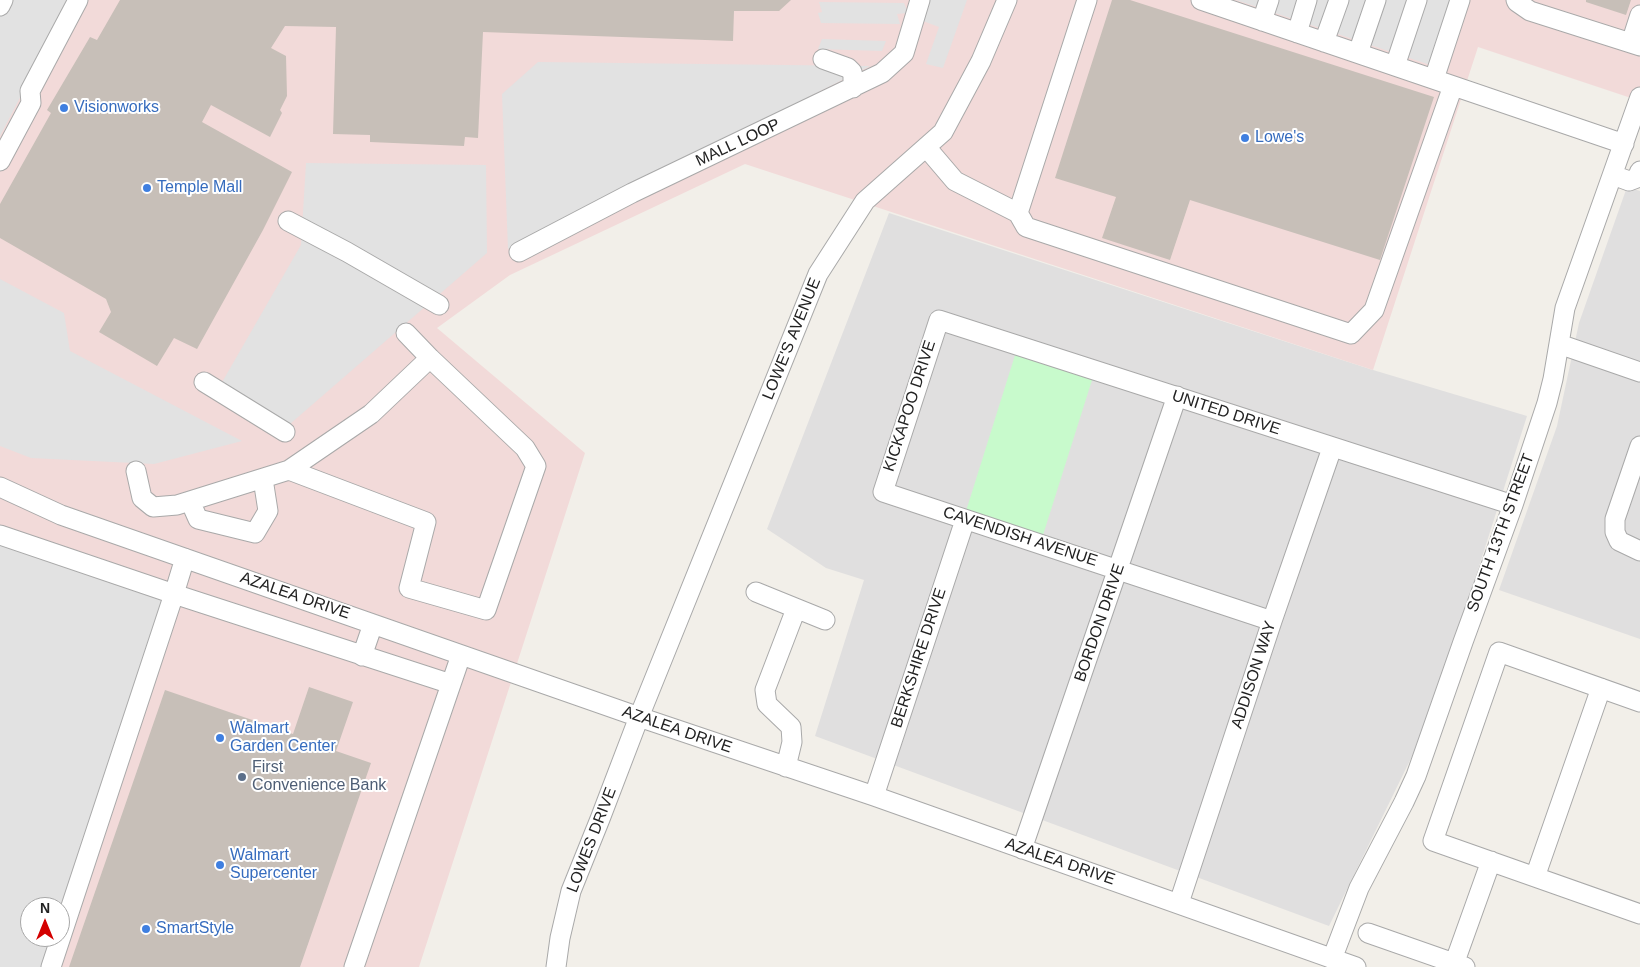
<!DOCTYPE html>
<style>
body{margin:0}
#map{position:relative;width:1640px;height:967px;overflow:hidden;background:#f2efe9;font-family:Arial,sans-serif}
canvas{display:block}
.north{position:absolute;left:20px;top:897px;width:50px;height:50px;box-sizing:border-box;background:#fff;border:1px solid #a7a7a7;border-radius:50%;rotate:0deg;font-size:14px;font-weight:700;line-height:20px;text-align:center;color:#222}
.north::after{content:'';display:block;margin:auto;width:18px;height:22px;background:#d40000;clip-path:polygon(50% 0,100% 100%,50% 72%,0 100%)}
</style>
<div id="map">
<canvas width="1640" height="967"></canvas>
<div class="north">N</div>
</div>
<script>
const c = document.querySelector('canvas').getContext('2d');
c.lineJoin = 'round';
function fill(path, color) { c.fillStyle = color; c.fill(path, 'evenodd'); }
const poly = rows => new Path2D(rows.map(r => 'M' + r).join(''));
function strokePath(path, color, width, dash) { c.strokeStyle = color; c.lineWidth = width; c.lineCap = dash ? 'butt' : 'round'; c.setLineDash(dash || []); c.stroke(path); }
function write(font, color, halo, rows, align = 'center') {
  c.font = font + ' Arial,sans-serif'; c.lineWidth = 4; c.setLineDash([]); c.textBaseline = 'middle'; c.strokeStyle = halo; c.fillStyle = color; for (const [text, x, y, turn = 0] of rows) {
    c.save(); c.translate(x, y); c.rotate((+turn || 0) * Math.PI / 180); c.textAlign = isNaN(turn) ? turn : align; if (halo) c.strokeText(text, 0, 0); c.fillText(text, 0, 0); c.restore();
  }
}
fill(poly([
 [1627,187,1640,191,1640,639,1499,590,1557,426,1579,323],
 [889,213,1373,370,1527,416,1459,629,1417,746,1329,926,815,736,864,580,826,568,767,529]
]), '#e0dfdf');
fill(poly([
 [0,0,1640,0,1640,101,1478,47,1373,370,745,164,510,275,437,328,585,453,419,967,0,967],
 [30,907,60,907,60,937,30,937]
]), '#f2dad9');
fill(poly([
 [1016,352,1093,377,1043,535,966,511]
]), '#c8facc');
fill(poly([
 [0,0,71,0,0,136],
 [930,0,967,0,943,68,926,64,939,27,923,21],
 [1236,0,1466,0,1445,70],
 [819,2,904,3,908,13,897,14,900,24,821,23,818,13,822,12],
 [822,39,886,41,882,51,818,49],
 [538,62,870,66,508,249,502,94],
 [306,163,486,165,487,253,290,424,221,384,301,245],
 [0,279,64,313,70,351,242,441,154,464,31,458,0,446],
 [0,526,167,585,60,910,60,907,30,907,30,937,51,937,41,967,0,967]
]), '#e2e2e2');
fill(poly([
 [120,0,791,0,779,11,734,11,733,41,483,32,478,138,465,137,464,146,370,142,370,135,333,134,336,27,285,26,271,48,286,56,287,96,280,110,282,113,270,137,211,105,202,122,292,172,263,230,197,349,174,338,157,366,99,332,111,312,106,299,0,238,0,204,51,113,47,110,90,37,97,40],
 [1112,0,1130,0,1434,97,1380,260,1190,200,1170,260,1102,238,1116,197,1055,178],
 [1586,0,1631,0,1626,15,1586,2],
 [309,687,353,702,336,751,371,763,300,967,69,967,165,690,293,734]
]), '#c7bfb8');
const minor = poly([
 [1087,0,1018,213,1026,227,1351,334,1374,310,1453,86],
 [1201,0,1624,144],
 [1516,0,1517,2,1530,11,1640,46],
 [0,6,3,0],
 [1262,21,1269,0],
 [1297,33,1307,0],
 [1324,42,1339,0],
 [1631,43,1640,15],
 [1358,53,1376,0],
 [823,59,848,68,852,72,853,76,853,88],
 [1395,66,1417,0],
 [1434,79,1460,0],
 [926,147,955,181,1018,213],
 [0,161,31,103,30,91,78,0],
 [1613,175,1629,181,1637,178,1640,171],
 [288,221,347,252,439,305],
 [519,252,632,193,882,73,904,53,920,0],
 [1559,344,1640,372],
 [204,382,285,432],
 [1640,446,1615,519,1615,532,1619,541,1640,551],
 [289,470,426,522,409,588,486,610,536,466,525,448,430,358],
 [136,471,142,498,153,507,177,505,289,470,371,414,430,358,406,333],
 [0,487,61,515,639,717,874,796,1356,967],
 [190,501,198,519,255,533,268,511,263,479],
 [0,535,174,594,185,558],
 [756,592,825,620],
 [1272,621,883,492,939,320,1513,505],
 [362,656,373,624],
 [1640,702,1499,652,1433,841,1640,914],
 [786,767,792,742,791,727,767,704,765,690,796,609],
 [874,796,965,520],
 [1022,849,1177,396],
 [1535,877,1601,688],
 [1179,903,1272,621,1332,448],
 [1368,933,1465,967],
 [1332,959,1359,888,1404,802,1416,776,1463,642,1513,505,1547,403,1553,379,1565,308,1640,97],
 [51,967,174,594,451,684],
 [354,967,461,655],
 [556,967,560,938,571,891,600,819,639,717,818,274,865,201,943,132,981,61,1007,0],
 [1453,967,1491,861]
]);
strokePath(minor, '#a9a9a9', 21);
strokePath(minor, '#fff', 19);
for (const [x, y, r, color] of [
 [64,108,5,"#3f7fe0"],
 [1245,138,5,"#3f7fe0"],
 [147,188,5,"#3f7fe0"],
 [220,738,5,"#3f7fe0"],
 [242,777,5,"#5c6f8a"],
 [220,865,5,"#3f7fe0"],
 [146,929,5,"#3f7fe0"]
]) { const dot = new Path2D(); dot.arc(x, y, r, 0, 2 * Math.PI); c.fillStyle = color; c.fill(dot); strokePath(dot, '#fff', 2); }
write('16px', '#366cbe', '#fff', [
 ["Visionworks",74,108],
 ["Lowe's",1255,138],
 ["Temple Mall",157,188],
 ["Walmart",230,729],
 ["Garden Center",230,747],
 ["Walmart",230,856],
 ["Supercenter",230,874],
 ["SmartStyle",156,929]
], 'left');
write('16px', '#222', '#fff', [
 ["MALL LOOP",738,143,-25],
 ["LOWE'S AVENUE",792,339,-68],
 ["KICKAPOO DRIVE",910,406,-72],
 ["UNITED DRIVE",1226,413,18],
 ["SOUTH 13TH STREET",1501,533,-70],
 ["CAVENDISH AVENUE",1020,537,18],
 ["AZALEA DRIVE",295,596,19],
 ["BORDON DRIVE",1100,623,-71],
 ["BERKSHIRE DRIVE",919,658,-72],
 ["ADDISON WAY",1254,675,-72],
 ["AZALEA DRIVE",677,730,19],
 ["LOWES DRIVE",592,840,-69],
 ["AZALEA DRIVE",1060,862,19]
]);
write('16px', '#4e5e75', '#fff', [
 ["First",252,768],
 ["Convenience Bank",252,786]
], 'left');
</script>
